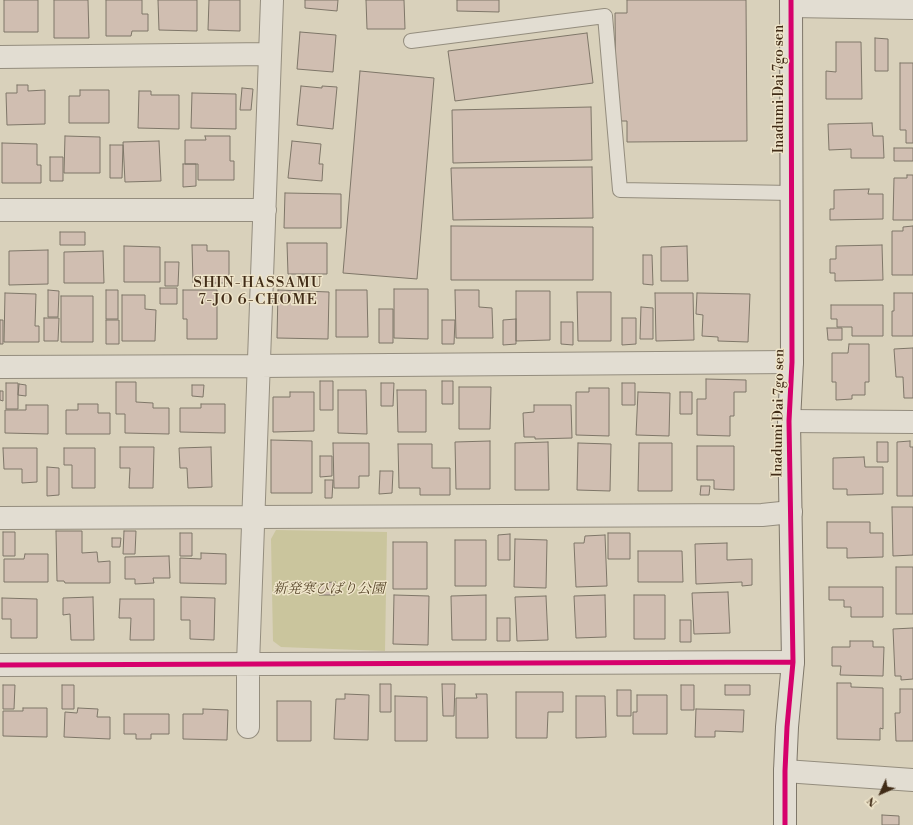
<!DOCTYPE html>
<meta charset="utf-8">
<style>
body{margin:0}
#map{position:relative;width:913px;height:825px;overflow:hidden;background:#d9d1bb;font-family:"Libre Bodoni",serif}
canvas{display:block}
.north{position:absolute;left:861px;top:773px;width:40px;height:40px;-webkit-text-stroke:3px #efe5ca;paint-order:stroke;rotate:225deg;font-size:11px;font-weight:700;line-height:16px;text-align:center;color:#412c17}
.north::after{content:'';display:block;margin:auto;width:14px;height:18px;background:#412c17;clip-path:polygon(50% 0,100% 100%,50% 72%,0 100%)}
</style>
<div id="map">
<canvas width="913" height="825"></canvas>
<div class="north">N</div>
</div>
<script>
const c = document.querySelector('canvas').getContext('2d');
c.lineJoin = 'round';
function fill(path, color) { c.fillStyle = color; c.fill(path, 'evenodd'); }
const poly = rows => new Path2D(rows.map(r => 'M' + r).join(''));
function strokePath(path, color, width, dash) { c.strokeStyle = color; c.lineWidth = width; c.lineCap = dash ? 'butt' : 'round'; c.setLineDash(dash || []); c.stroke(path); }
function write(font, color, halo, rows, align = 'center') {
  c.font = font + ' "Libre Bodoni","Noto Serif JP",serif'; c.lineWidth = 3; c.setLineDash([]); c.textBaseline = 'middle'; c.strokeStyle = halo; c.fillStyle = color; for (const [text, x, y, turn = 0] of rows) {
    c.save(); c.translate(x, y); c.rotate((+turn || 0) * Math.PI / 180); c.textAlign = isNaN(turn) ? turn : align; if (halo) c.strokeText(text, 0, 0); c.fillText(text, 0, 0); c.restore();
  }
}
fill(poly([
 [276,530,387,532,385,651,281,647,273,641,271,539]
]), '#cac59d');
const building = poly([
 [4,0,38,0,38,32,4,32,4,0],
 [54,0,88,0,89,38,54,38,54,0],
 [106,0,142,0,142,14,148,14,148,31,132,31,131,36,106,36,106,0],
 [158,0,197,0,197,31,159,30,158,0],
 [209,0,240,0,240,31,208,30,209,0],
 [305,0,338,0,337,11,305,8,305,0],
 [366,0,404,0,405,29,367,29,366,0],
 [457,0,499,0,499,12,457,11,457,0],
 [627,0,746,0,747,141,627,142,627,121,616,121,615,13,627,13,627,0],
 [300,32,336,35,333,72,297,69,300,32],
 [587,33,593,83,455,101,448,51,587,33],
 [875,38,888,39,888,71,875,71,875,38],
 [836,42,861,42,862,99,826,99,826,71,836,72,836,42],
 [900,63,913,63,913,143,906,143,906,130,900,130,900,63],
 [360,71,434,78,417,279,343,273,360,71],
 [17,85,28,85,28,91,45,90,45,124,7,125,6,93,17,93,17,85],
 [301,86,322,88,322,86,337,87,333,129,297,125,301,86],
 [242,88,253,89,251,110,240,110,242,88],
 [80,90,109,90,109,123,69,123,69,96,80,96,80,90],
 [139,91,151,91,151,95,179,95,179,129,138,128,139,91],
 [192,93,236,94,236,129,191,128,192,93],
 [591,107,592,160,453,163,452,110,591,107],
 [872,123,873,136,883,136,884,158,851,158,851,149,829,150,828,124,872,123],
 [65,136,100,137,100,173,64,173,65,136],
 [205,136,230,136,230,161,234,161,234,180,198,180,198,164,185,164,185,140,206,140,205,136],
 [159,141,161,181,125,182,123,142,159,141],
 [292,141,321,144,319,164,323,164,322,181,288,178,292,141],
 [2,143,37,144,37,165,41,165,41,183,2,183,2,143],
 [110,145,123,145,122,178,110,178,110,145],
 [894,148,913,148,913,161,894,161,894,148],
 [50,157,63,157,63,181,50,181,50,157],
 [183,164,196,164,196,186,183,187,183,164],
 [592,167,593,218,453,220,451,168,592,167],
 [907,175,913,175,913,220,893,220,894,178,907,178,907,175],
 [869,189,868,194,883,194,883,219,830,220,830,209,834,209,834,190,869,189],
 [285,193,341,194,341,228,284,228,285,193],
 [451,226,593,227,593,280,451,280,451,226],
 [913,226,913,275,892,275,892,231,903,231,903,227,913,226],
 [60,232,85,232,85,245,60,245,60,232],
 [287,243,327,243,327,274,288,274,287,243],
 [192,245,207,245,207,251,229,251,229,283,193,283,192,245],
 [882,245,883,280,835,281,835,273,830,273,830,259,836,259,836,246,882,245],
 [124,246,160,247,160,282,124,282,124,246],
 [687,246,688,281,661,281,661,247,687,246],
 [48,250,48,284,9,285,9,251,48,250],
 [103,251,104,283,64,283,64,252,103,251],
 [643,255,652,255,653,285,643,284,643,255],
 [165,262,179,262,178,286,165,286,165,262],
 [160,288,177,288,177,304,160,304,160,288],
 [394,289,428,289,428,339,394,338,394,289],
 [48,290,59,291,58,317,48,317,48,290],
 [106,290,118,290,118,319,106,319,106,290],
 [183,290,217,290,217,339,187,339,187,319,183,319,183,290],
 [278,290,329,292,328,339,277,338,278,290],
 [336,290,367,290,368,337,336,337,336,290],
 [455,290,479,290,479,307,492,308,493,338,456,338,455,290],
 [516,291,550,291,550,340,516,341,516,291],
 [577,292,611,292,611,341,578,341,577,292],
 [5,293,36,294,35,326,39,326,39,342,4,342,5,293],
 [655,293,693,293,694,340,656,341,655,293],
 [697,293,750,294,748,342,718,341,718,337,702,336,703,315,696,314,697,293],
 [894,293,913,293,913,336,892,336,892,311,894,311,894,293],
 [122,295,145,295,145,309,156,310,155,341,122,341,122,295],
 [61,296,93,296,93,342,61,342,61,296],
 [831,305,883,305,883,336,852,336,852,327,837,327,837,319,831,319,831,305],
 [641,307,653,308,653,339,640,339,641,307],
 [379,309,393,309,393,343,379,343,379,309],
 [44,318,59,318,58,341,44,341,44,318],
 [622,318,636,318,636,344,622,345,622,318],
 [516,319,516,344,503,345,503,320,516,319],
 [0,320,3,320,3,344,0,344,0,320],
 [106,320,119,320,119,344,106,344,106,320],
 [442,320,455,320,454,344,442,344,442,320],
 [561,322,573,322,573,345,561,344,561,322],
 [827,328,842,328,842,340,828,340,827,328],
 [849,344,869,344,869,382,865,382,865,395,852,395,852,399,836,400,836,382,832,382,832,353,848,353,849,344],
 [913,348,913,398,904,398,903,377,896,377,894,349,913,348],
 [706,379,746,380,746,392,734,392,734,416,730,416,730,436,697,435,697,399,706,399,706,379],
 [320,381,333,381,333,410,320,410,320,381],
 [442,381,453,381,453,404,442,404,442,381],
 [116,382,136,382,136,402,153,403,153,408,169,408,169,434,125,433,125,414,116,414,116,382],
 [6,383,18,383,18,409,6,409,6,383],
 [381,383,394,383,393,406,381,406,381,383],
 [622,383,635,383,635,405,622,405,622,383],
 [19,384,26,385,26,396,18,395,19,384],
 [192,385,204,385,203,397,192,396,192,385],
 [459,387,491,387,490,429,459,429,459,387],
 [589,388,609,388,609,436,576,435,576,392,589,392,589,388],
 [338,390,366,390,367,434,338,433,338,390],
 [397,390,426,390,426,432,398,432,397,390],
 [0,391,3,391,3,401,0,400,0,391],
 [290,392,314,392,314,431,273,432,273,397,290,397,290,392],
 [638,392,670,393,669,436,636,435,638,392],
 [680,392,692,392,692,414,680,414,680,392],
 [78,404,98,404,98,413,110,413,110,434,66,434,66,410,78,410,78,404],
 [201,404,225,404,225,433,180,432,180,408,201,408,201,404],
 [26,405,48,405,48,434,5,433,5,410,26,410,26,405],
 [534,405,571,405,572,438,535,439,535,437,524,437,523,413,534,412,534,405],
 [271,440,312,441,312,493,271,493,271,440],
 [490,441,490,489,456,489,455,442,490,441],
 [910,441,910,447,913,447,913,496,897,496,897,442,910,441],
 [548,442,549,490,515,490,515,443,548,442],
 [877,442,888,442,888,462,877,462,877,442],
 [333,443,369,443,369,476,359,476,359,488,334,488,333,443],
 [578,443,611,444,610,491,577,490,578,443],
 [639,443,672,443,672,491,638,491,639,443],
 [398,444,432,444,432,468,450,468,450,495,420,495,420,488,399,488,398,444],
 [697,446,734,446,734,490,714,489,714,480,697,480,697,446],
 [120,447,154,447,153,488,129,488,130,468,120,468,120,447],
 [211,447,212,487,188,488,187,468,180,468,179,448,211,447],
 [3,448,37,448,37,482,22,483,22,469,4,469,3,448],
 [64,448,95,448,95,488,72,488,72,465,64,465,64,448],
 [320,456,332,456,332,476,320,477,320,456],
 [864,457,865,467,883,467,883,494,847,495,847,489,833,489,833,458,864,457],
 [47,467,59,468,59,495,47,496,47,467],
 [380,471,393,471,392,493,379,494,380,471],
 [325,480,333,480,332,498,325,498,325,480],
 [701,486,710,486,709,495,700,495,701,486],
 [892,507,913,507,913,555,893,556,892,507],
 [827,522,870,522,870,533,883,533,883,557,847,558,847,548,827,548,827,522],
 [56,531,82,531,82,553,97,552,98,562,110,561,110,583,65,583,64,581,57,581,56,531],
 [124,531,136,531,135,554,123,554,124,531],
 [3,532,15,532,15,556,3,556,3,532],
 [180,533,192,533,192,556,180,556,180,533],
 [608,533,630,533,630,559,608,559,608,533],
 [510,534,510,560,498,560,498,535,510,534],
 [605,535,607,586,576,587,574,543,584,543,585,536,605,535],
 [112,538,121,538,120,547,112,547,112,538],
 [515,539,547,540,546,588,514,587,515,539],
 [455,540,486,540,486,586,455,586,455,540],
 [393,542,427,542,427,589,393,589,393,542],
 [727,543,727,560,752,559,752,585,742,586,742,582,696,584,695,544,727,543],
 [638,551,682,551,683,582,638,582,638,551],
 [201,553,226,554,226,584,180,583,180,558,201,559,201,553],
 [25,554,48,554,48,582,4,582,4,559,24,559,25,554],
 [169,556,170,578,153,578,154,583,135,584,135,579,125,579,125,557,169,556],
 [896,567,913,567,913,614,896,614,896,567],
 [335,582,335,595,319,595,319,583,335,582],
 [829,587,883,587,883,617,851,617,851,607,844,607,844,600,829,600,829,587],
 [728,592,730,633,694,634,692,593,728,592],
 [394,595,429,596,428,645,393,644,394,595],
 [486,595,486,640,452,640,451,596,486,595],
 [605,595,606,637,576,638,574,596,605,595],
 [634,595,665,595,665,639,634,639,634,595],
 [546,596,548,640,517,641,515,597,546,596],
 [93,597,94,640,71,640,70,614,63,615,63,598,93,597],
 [181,597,215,598,214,640,190,639,190,620,181,620,181,597],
 [2,598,37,599,37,638,11,638,11,619,2,619,2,598],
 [120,599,154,599,154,640,130,640,131,618,119,618,120,599],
 [497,618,510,618,510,641,497,641,497,618],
 [680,620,691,620,691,642,680,642,680,620],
 [913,628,913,679,901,680,901,676,895,676,893,629,913,628],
 [850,641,873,641,873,647,884,647,883,676,840,675,841,666,832,666,832,647,850,647,850,641],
 [837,683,851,683,851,687,883,688,883,729,880,728,880,740,837,739,837,683],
 [380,684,391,684,391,712,380,712,380,684],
 [442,684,455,684,454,716,443,716,442,684],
 [3,685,15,685,14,709,3,709,3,685],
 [62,685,74,685,74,709,62,709,62,685],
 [681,685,694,685,694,710,681,710,681,685],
 [725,685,750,685,750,695,725,695,725,685],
 [900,689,913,689,913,741,896,741,895,713,900,713,900,689],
 [617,690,631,690,631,716,617,716,617,690],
 [516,692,563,692,563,712,548,712,547,738,516,738,516,692],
 [345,694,369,695,368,740,334,739,336,699,345,699,345,694],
 [476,694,487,694,488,738,456,738,456,698,477,698,476,694],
 [637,695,667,695,667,734,633,734,633,712,637,712,637,695],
 [395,696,427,697,427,741,395,741,395,696],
 [576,696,605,696,606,737,576,738,576,696],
 [277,701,311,701,311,741,277,741,277,701],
 [23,708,47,708,47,737,3,736,3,711,23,711,23,708],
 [78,708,98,709,97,717,110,717,110,739,64,737,65,712,77,713,78,708],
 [203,709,228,710,227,740,183,739,183,714,203,714,203,709],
 [696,709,744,710,743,732,715,731,715,737,695,737,696,709],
 [124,714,169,714,169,734,151,734,151,739,136,739,136,734,124,734,124,714],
 [882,815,899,816,899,825,882,825,882,815]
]);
fill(building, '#d0beb1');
strokePath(building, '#7e7668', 1);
const lane = poly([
 [411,41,605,16,620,190,792,193]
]);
const street = poly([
 [791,6,913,8],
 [0,57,269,54],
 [0,210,265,210],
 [0,367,259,366,792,362],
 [789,421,913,422],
 [0,518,762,515,791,512],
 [0,665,793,662],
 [248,727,248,664,272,0],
 [785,771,913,780]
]);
const secondary = poly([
 [785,825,785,771,787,727,793,662,789,421,792,362,791,0]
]);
strokePath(lane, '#948d7e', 16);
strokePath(street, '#948d7e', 24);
strokePath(secondary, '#7e7668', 24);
strokePath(lane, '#e2ddd2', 14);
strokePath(street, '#e2ddd2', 22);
strokePath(secondary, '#e2ddd2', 22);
strokePath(poly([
 [0,665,793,662],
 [785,825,785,771,787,727,793,662,789,421,792,362,791,0]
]), '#d6006c', 5);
write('14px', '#412c17', '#efe5ca', [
 ["Inadumi Dai 7go sen",780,89,-90],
 ["Inadumi Dai 7go sen",779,413,-89]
]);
write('italic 14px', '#5a492d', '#efe5ca', [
 ["新発寒ひばり公園",329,590]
]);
c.letterSpacing = '1px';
write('15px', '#412c17', '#efe5ca', [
 ["SHIN-HASSAMU",258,283],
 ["7-JO 6-CHOME",258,300]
]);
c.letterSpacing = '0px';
</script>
